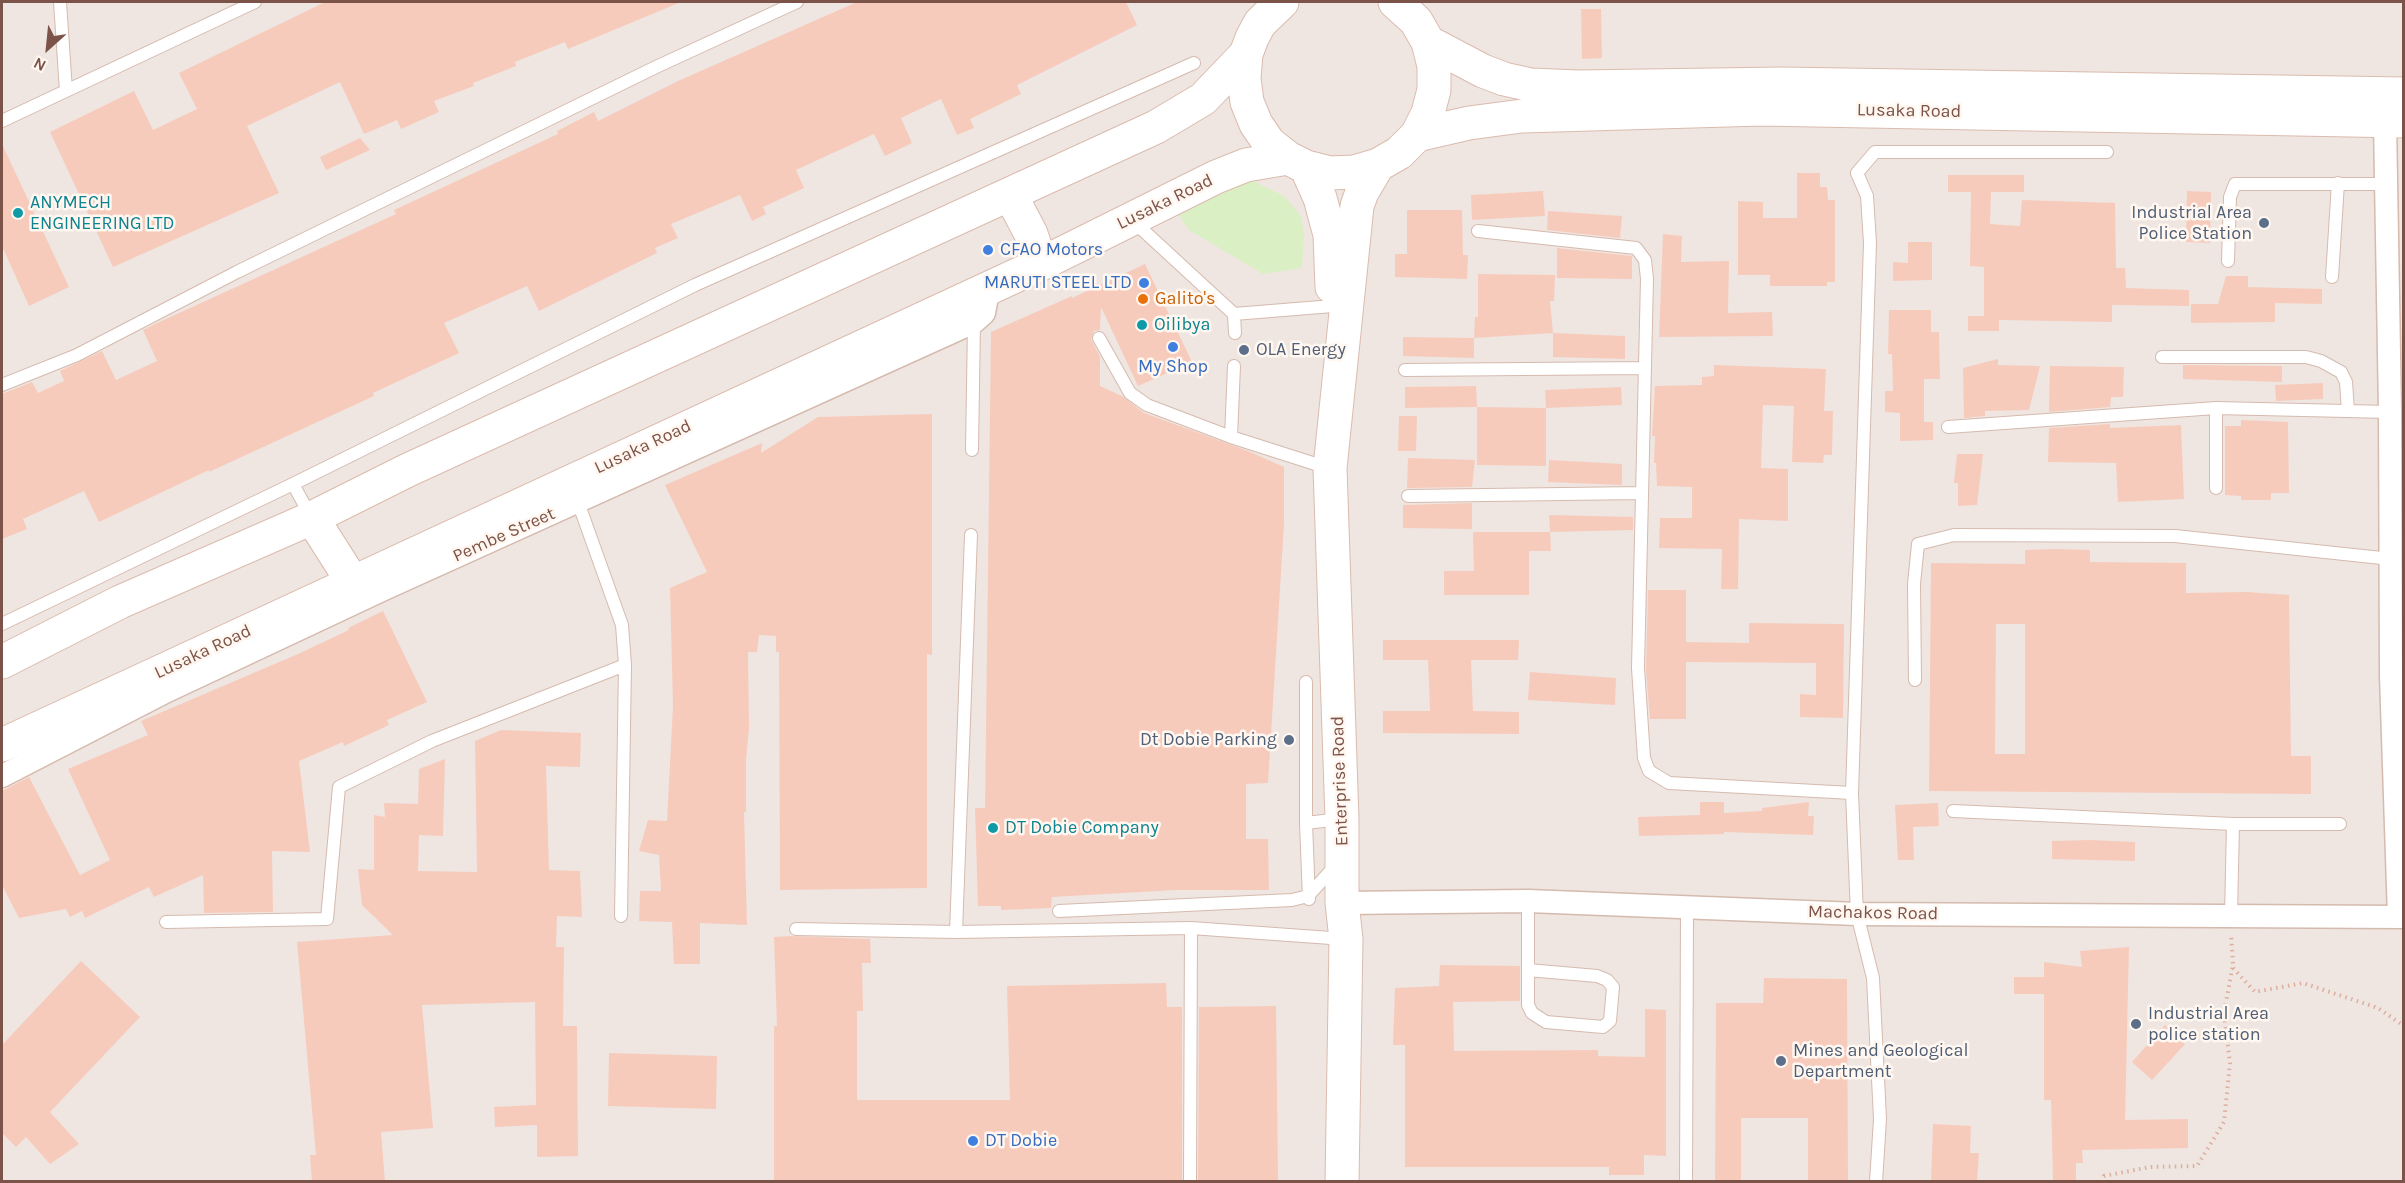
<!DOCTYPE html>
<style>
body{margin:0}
#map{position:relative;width:2405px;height:1183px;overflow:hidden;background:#fef2e8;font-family:Karla,sans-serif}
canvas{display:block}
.frame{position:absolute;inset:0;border:3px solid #7c5348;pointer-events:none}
.north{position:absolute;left:18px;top:18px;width:60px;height:60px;-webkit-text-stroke:4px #fff7f0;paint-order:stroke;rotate:207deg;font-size:16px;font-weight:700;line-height:24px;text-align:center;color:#7c5348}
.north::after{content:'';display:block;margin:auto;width:21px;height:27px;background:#7c5348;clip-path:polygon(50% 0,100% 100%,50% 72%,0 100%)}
</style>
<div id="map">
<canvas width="2405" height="1183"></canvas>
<div class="frame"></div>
<div class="north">N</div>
</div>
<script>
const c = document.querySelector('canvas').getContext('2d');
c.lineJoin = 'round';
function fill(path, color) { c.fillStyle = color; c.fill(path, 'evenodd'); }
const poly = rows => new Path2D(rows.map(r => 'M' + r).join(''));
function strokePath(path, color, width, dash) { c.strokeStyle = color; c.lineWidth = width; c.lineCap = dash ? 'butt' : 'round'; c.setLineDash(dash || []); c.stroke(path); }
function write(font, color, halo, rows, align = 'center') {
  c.font = font + ' Karla,sans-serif'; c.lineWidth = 5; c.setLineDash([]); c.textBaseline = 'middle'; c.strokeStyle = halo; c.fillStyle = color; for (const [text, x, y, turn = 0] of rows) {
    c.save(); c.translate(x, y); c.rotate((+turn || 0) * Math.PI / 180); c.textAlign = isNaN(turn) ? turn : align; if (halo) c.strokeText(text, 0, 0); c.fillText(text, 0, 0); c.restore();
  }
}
fill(poly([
 [2,2,2403,2,2403,1181,2,1182]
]), '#efe6e1');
fill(poly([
 [1253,181,1284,196,1301,216,1304,235,1302,268,1263,274,1189,230,1179,215,1230,187]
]), '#dbefc4');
fill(poly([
 [325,2,681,2,568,49,565,42,515,62,516,66,473,83,474,86,434,101,439,112,401,129,397,120,364,134,340,82,247,126,279,193,113,267,50,132,134,91,153,130,197,109,179,73],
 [857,2,1126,2,1137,25,1017,85,1021,94,970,119,974,128,957,135,941,99,901,118,912,143,885,156,874,134,796,170,804,188,763,207,766,214,752,221,740,195,671,224,678,238,655,248,657,253,539,311,527,286,444,323,459,353,373,393,374,396,209,472,209,470,99,522,84,491,23,519,27,529,2,539,2,394,32,382,38,393,64,381,60,371,102,351,116,380,157,361,143,330,155,324,396,214,394,210,558,134,557,131,594,112,598,121,678,81],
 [1581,9,1601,9,1602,58,1582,59],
 [360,138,370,150,326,170,320,157],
 [2,144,69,287,29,306,2,246],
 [1797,173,1820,173,1820,187,1827,187,1828,200,1835,200,1835,282,1827,282,1827,286,1770,286,1770,275,1738,275,1738,201,1763,202,1763,218,1797,218],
 [1948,175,2024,175,2024,192,1991,192,1990,224,2020,226,2022,200,2115,203,2116,268,2125,268,2126,288,2189,290,2189,306,2112,305,2112,322,1999,320,1999,331,1968,331,1968,316,1984,316,1984,267,1970,266,1971,192,1948,192],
 [1543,191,1545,216,1472,220,1471,195],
 [2187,191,2211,192,2210,243,2186,242],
 [1407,210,1462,210,1463,255,1468,255,1467,279,1395,277,1395,254,1407,254],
 [1548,211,1622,216,1620,238,1547,230],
 [1663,234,1682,236,1681,262,1729,261,1728,313,1772,312,1773,336,1659,337],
 [1908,242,1932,242,1932,280,1893,281,1893,262,1908,263],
 [1557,248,1632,256,1632,279,1557,278],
 [1145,264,1192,362,1138,386,1101,307,1100,330,1094,331,1091,339,1100,357,1100,386,1122,396,1144,413,1248,451,1284,467,1284,524,1268,783,1246,784,1246,839,1268,839,1269,890,1176,890,1052,897,1051,908,1001,910,1001,906,978,906,975,808,985,808,991,332,1072,296,1072,298],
 [1478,274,1555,275,1554,301,1550,301,1553,333,1474,338,1475,317,1478,317],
 [2226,276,2248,276,2248,287,2322,289,2322,304,2275,303,2275,322,2191,323,2191,304,2218,304],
 [1889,310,1931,310,1931,332,1939,332,1940,379,1924,379,1924,422,1933,422,1933,440,1900,441,1900,413,1885,412,1885,391,1893,391,1892,354,1888,354],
 [1553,333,1625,336,1625,359,1553,357],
 [1403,337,1474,338,1474,358,1403,356],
 [1998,359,1998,365,2040,366,2029,410,1985,411,1985,416,1964,418,1963,368],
 [1714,365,1826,369,1824,411,1833,411,1832,455,1824,455,1823,463,1792,462,1794,406,1763,405,1761,468,1788,469,1788,521,1739,519,1738,589,1721,589,1722,549,1659,548,1660,518,1692,518,1692,487,1657,486,1656,463,1654,463,1655,436,1652,436,1655,386,1702,385,1702,377,1714,376],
 [2183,365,2282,366,2282,382,2183,379],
 [2050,366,2124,367,2123,397,2111,397,2110,407,2049,412],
 [2323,383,2323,399,2276,401,2275,385],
 [1476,386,1477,407,1405,408,1405,387],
 [1621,387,1622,405,1546,408,1545,390],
 [1477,407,1546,408,1546,466,1477,465],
 [932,414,932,655,927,654,927,888,780,890,779,652,776,652,776,636,759,635,757,652,748,652,749,728,746,760,746,812,744,812,747,925,700,923,700,964,674,964,672,922,639,921,640,891,661,891,659,855,639,851,648,820,667,821,673,706,670,588,707,572,665,485,762,443,761,453,818,417],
 [1399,416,1417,416,1416,451,1398,451],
 [2241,420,2288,422,2289,493,2271,493,2271,500,2241,500,2241,496,2225,495,2225,426,2241,426],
 [2110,424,2110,428,2181,425,2184,499,2118,502,2116,463,2048,462,2049,428],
 [1957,454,1983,454,1977,505,1958,506,1958,483,1954,483],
 [1408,458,1475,460,1472,487,1407,488],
 [1549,460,1622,464,1622,485,1548,482],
 [1472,503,1472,529,1403,528,1403,505],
 [1549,515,1633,517,1633,530,1550,532],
 [1473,532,1550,532,1551,551,1529,551,1529,595,1444,595,1444,571,1474,571],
 [2056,549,2090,550,2090,562,2186,563,2186,593,2247,592,2289,595,2291,756,2311,756,2311,794,1929,791,1931,563,2025,564,2025,550],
 [1996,624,2025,624,2025,754,1995,754],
 [1648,590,1686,590,1686,642,1749,643,1749,623,1844,624,1843,718,1800,717,1800,694,1816,695,1816,663,1686,662,1686,719,1650,719,1646,670],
 [383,611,427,702,387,720,389,725,344,746,343,742,299,761,310,852,272,851,273,912,204,913,203,875,154,897,149,887,85,918,82,911,70,917,66,909,19,918,2,885,2,791,29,777,80,875,110,860,68,769,148,735,141,721,298,654,349,630,348,628],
 [1383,640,1519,640,1518,660,1471,660,1473,711,1519,712,1519,734,1383,733,1383,711,1430,711,1428,660,1383,660],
 [1530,672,1616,678,1615,705,1528,700],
 [501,730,581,733,580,767,546,766,549,870,580,871,582,917,557,916,556,947,564,947,563,1026,577,1026,578,1156,537,1157,537,1125,495,1127,494,1107,536,1105,535,1002,422,1005,433,1128,381,1132,385,1182,312,1182,310,1155,316,1155,297,942,393,935,362,905,358,869,374,870,374,815,385,817,384,803,418,804,419,769,445,759,443,836,419,835,418,871,477,872,475,741],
 [1700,802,1724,802,1724,813,1762,811,1762,808,1809,802,1808,816,1814,816,1813,835,1724,832,1724,834,1639,836,1638,817,1700,815],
 [1938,803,1939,826,1913,827,1914,860,1898,860,1895,805],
 [2091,840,2135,842,2135,861,2052,859,2052,841],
 [792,936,870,939,871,963,862,963,863,1011,857,1011,857,1100,1010,1100,1007,986,1166,983,1167,1007,1182,1007,1182,1182,774,1182,774,1026,777,1026,774,937],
 [2129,947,2125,1120,2188,1119,2188,1148,2082,1150,2083,1163,2076,1163,2076,1180,2053,1181,2051,1100,2044,1100,2044,994,2014,994,2014,977,2044,977,2044,962,2082,967,2080,951],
 [81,961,140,1017,50,1112,79,1144,50,1164,26,1137,16,1147,2,1133,2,1045],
 [1440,965,1520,966,1520,1001,1453,1002,1454,1051,1598,1050,1598,1056,1645,1057,1645,1009,1666,1010,1666,1156,1644,1155,1644,1175,1609,1175,1609,1167,1405,1167,1405,1045,1393,1045,1395,988,1439,986],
 [1764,978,1847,979,1848,1182,1808,1182,1808,1118,1741,1118,1741,1182,1715,1182,1716,1003,1763,1003],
 [1276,1006,1278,1182,1198,1182,1199,1007],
 [2165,1025,2185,1044,2152,1080,2132,1062],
 [609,1053,717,1056,716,1109,608,1106],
 [1933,1124,1971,1126,1970,1153,1979,1153,1977,1182,1931,1182]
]), '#f7cbbc');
const lane = poly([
 [60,2,66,91],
 [2,121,255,2],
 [1133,221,1234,314,1345,305],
 [1478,231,1636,248,1645,260,1647,279,1638,668,1644,758,1649,771,1669,783,1852,793],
 [2228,261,2230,197,2235,184,2385,184],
 [2332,277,2338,183],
 [1234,314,1235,333],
 [1099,338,1130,393,1147,405,1231,437,1328,468],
 [2162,357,2306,357,2321,361,2341,372,2346,382,2348,411],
 [1405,370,1645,368],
 [2,385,77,355,237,272,656,67,797,2],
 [2216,408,2216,488],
 [1948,427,2216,408,2390,412],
 [1231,437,1234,366],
 [972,450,974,322],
 [1408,496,1642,493],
 [311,517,293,484,695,285,1194,63],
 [2,624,293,484],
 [1915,680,1914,584,1918,544,1954,535,2175,536,2391,559],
 [1306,682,1306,823,1309,899],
 [1953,811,2233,824,2340,824],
 [1306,823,1340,819],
 [1059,911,1292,900,1308,896,1335,866],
 [621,916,625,665],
 [2231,916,2233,824],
 [166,922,327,919,339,787,432,741,625,665,622,625,578,502],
 [796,929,956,932,1191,928,1345,939],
 [956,932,971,535],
 [1528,970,1597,976,1607,980,1613,987,1610,1021,1603,1027,1546,1022,1532,1013,1528,1005,1528,901],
 [1190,1182,1191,928],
 [1686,1182,1687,909],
 [1876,1182,1880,1119,1873,978,1857,914,1852,793,1870,243,1867,196,1857,173,1875,152,2107,152]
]);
const street = poly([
 [2385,121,2390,412,2391,676,2399,917],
 [2,776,167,691,384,589,974,322,984,313,989,286],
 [1342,903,1528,901,1857,914,2404,917]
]);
const secondary = poly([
 [1282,2,1260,23,1252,38,1246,54,1244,78,1247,102,1256,124,1269,143,1288,158,1306,167,1330,173,1354,172,1378,165,1399,153,1417,135,1428,113,1434,90,1434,66,1428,42,1416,21,1395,2],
 [1428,42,1483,71,1504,79,1531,85,1578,87,1782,84,2404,94],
 [1417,135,1469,123,1522,116,1761,109,2404,121],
 [1306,167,1320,198,1330,235,1332,287],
 [1010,194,1031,234,1041,264],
 [312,518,352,581],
 [2,662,120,602,312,518,408,470,1156,127,1203,99,1246,54],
 [2,745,1041,264,1216,177,1246,165,1288,158],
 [1342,1182,1346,939,1342,903,1342,819,1330,468,1357,206,1362,192,1378,165]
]);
strokePath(lane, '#d5baae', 14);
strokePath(street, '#d5baae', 25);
strokePath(secondary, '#dbbbad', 35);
strokePath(poly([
 [2233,968,2255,992,2303,983,2378,1008,2404,1026],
 [2102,1182,2104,1176,2150,1167,2197,1166,2224,1122,2230,1063,2224,1013,2233,964,2231,934]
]), '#ddae9e', 4, [1.5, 4.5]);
strokePath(lane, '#fff', 12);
strokePath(street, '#fff', 22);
strokePath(secondary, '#fff', 33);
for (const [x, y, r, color] of [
 [18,213,6,"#0f9aa8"],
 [2264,223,6,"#5c6f8a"],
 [988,250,6,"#3f7fe0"],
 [1144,283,6,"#3f7fe0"],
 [1143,299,6,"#e8710a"],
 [1142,325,6,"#0f9aa8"],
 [1173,347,6,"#3f7fe0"],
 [1244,350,6,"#5c6f8a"],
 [1289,740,6,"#5c6f8a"],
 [993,828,6,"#0f9aa8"],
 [2136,1024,6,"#5c6f8a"],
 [1781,1061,6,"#5c6f8a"],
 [973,1141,6,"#3f7fe0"]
]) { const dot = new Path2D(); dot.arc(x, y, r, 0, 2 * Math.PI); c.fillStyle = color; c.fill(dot); strokePath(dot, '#fff7f0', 2); }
write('18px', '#7c5348', '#fff7f0', [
 ["Lusaka Road",1909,111,1],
 ["Lusaka Road",1165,202,-26],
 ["Lusaka Road",643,447,-25],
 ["Pembe Street",504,535,-24],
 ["Lusaka Road",203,652,-25],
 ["Enterprise Road",1340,781,-92],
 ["Machakos Road",1873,913,1]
]);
write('18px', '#0d838f', '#fff7f0', [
 ["ANYMECH",30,203],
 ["ENGINEERING LTD",30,224],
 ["Oilibya",1154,325],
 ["DT Dobie Company",1005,828]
], 'left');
write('18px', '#4e5e75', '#fff7f0', [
 ["Industrial Area",2252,213,"right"],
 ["Police Station",2252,234,"right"],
 ["OLA Energy",1256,350],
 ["Dt Dobie Parking",1277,740,"right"],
 ["Industrial Area",2148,1014],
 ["police station",2148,1035],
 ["Mines and Geological",1793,1051],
 ["Department",1793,1072]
], 'left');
write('18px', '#366cbe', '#fff7f0', [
 ["CFAO Motors",1000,250],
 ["MARUTI STEEL LTD",1132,283,"right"],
 ["My Shop",1173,367,"center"],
 ["DT Dobie",985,1141]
], 'left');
write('18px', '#c56008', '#fff7f0', [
 ["Galito's",1155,299]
], 'left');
</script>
